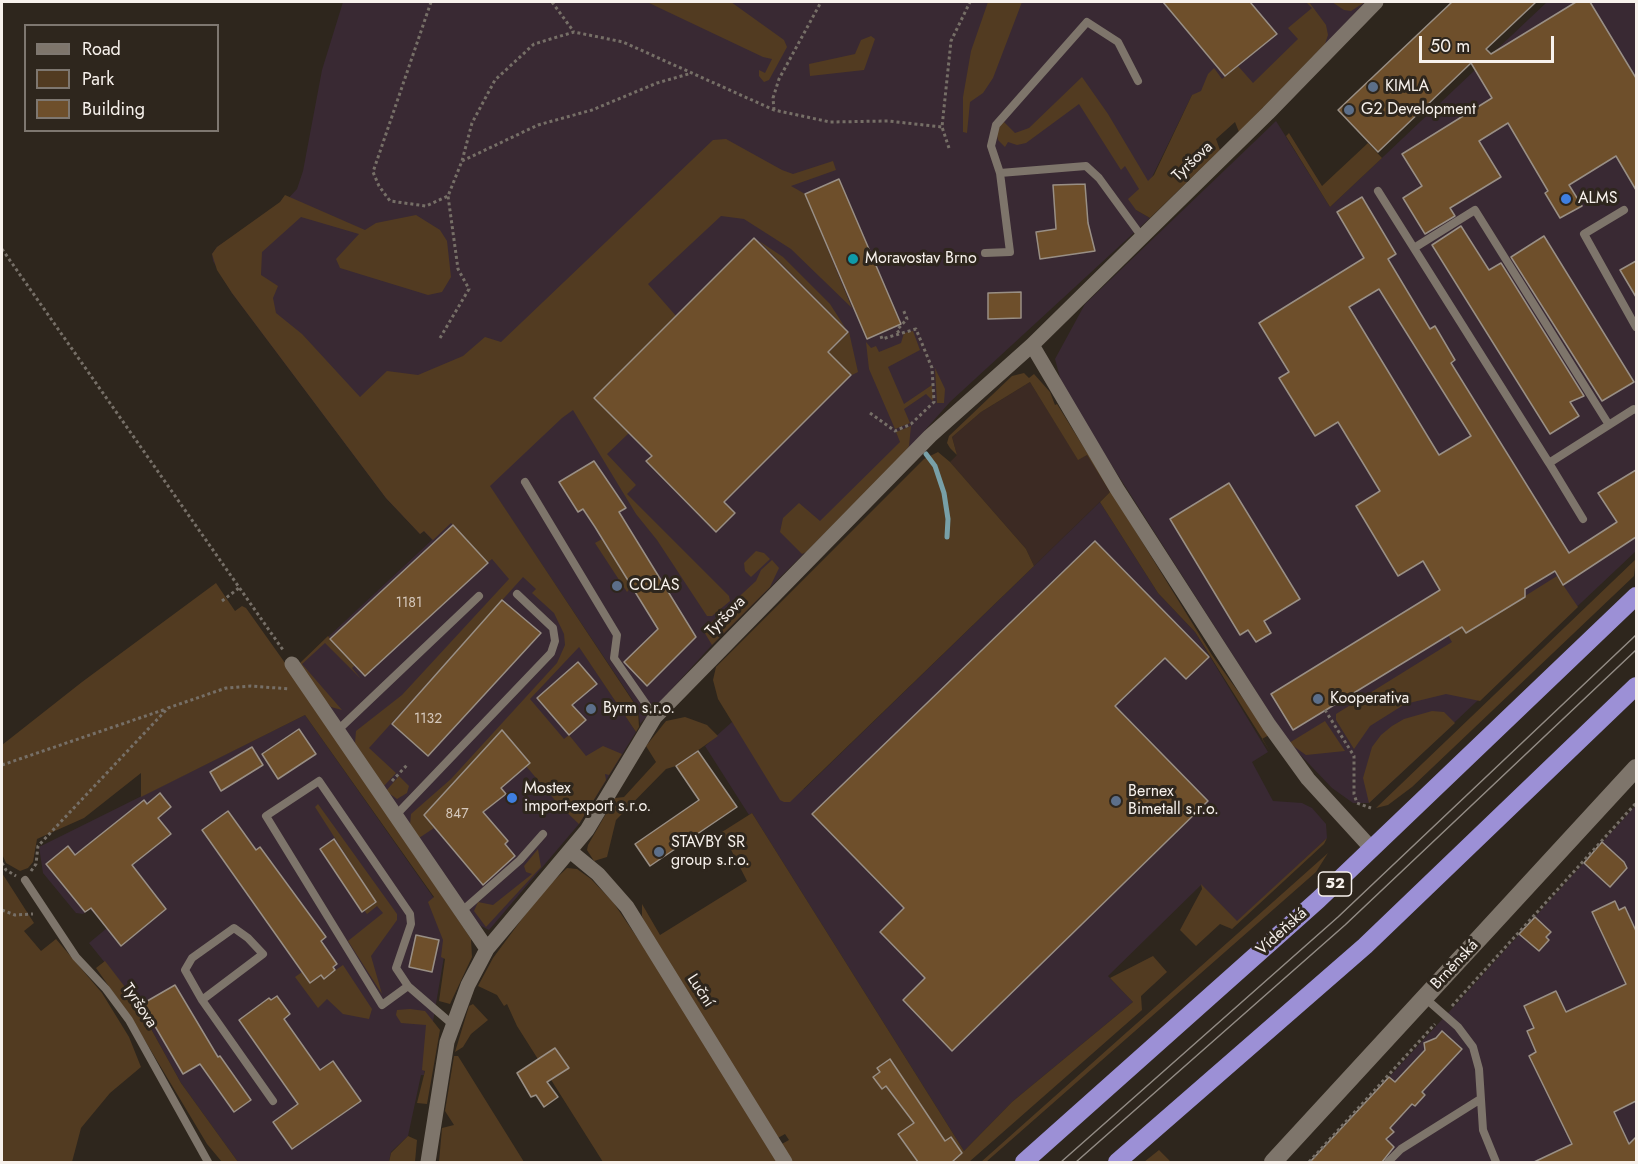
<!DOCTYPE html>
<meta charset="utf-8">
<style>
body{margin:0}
#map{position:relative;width:1638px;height:1164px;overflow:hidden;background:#2e261d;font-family:Jost,sans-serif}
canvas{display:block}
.frame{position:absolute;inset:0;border:3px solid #f7f1ec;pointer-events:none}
.legend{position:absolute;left:24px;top:24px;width:195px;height:108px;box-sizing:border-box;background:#2e261d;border:2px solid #7e7770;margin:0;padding:8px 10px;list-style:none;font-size:18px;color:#f7f1ec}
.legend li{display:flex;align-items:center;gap:12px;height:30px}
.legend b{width:30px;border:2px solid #7e7770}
.scale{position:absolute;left:1419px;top:36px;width:135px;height:27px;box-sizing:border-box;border:3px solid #f7f1ec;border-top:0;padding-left:8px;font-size:18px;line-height:21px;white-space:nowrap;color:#f7f1ec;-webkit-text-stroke:4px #2e261d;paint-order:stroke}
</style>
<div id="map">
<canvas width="1638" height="1164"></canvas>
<div class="frame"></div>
<ul class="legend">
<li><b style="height:8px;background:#7e756b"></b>Road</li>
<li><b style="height:16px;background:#523b21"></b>Park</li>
<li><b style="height:16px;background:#6e4f2b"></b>Building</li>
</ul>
<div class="scale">50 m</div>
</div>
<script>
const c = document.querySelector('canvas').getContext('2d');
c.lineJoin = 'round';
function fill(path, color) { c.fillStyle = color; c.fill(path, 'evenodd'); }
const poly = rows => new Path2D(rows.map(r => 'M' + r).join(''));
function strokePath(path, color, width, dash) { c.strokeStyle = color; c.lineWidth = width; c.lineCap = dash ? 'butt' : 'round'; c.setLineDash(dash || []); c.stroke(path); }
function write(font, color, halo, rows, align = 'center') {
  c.font = font + ' Jost,sans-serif'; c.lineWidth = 6; c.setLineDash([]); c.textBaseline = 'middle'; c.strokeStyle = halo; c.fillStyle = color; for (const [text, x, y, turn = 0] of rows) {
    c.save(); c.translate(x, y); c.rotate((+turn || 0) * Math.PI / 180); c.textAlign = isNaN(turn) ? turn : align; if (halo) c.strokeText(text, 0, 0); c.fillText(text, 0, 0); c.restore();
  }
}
fill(poly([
 [1030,382,1078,459,1087,455,1110,492,1034,566,1026,549,950,462,957,455,952,437,981,412]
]), '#3c2a23');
fill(poly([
 [343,2,1365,2,1322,49,1233,113,1192,95,1136,210,1150,218,950,402,903,455,712,645,640,724,638,708,490,487,525,565,636,732,579,824,489,930,475,923,299,664,432,540,424,531,420,534,386,498,232,293,213,261,212,254,217,247,284,203,297,189,303,171,322,70],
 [1547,2,1636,2,1636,551,1369,803,1353,803,1332,788,1289,743,1063,389,1055,359,1085,304,1276,121,1330,207],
 [1100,502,1158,593,1195,632,1268,752,1252,762,1273,801,1302,803,1312,808,1326,824,1327,838,1237,922,1201,885,1108,976,1133,1002,1012,1102,964,1151,752,813,749,815,705,746,732,722,804,789],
 [305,715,450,921,424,1075,421,1075,408,1136,391,1152,389,1162,238,1162,181,1083,135,1000,89,943,107,928,90,909,83,914,76,913,43,873,39,847],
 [1636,805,1636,1162,1311,1162,1460,1000]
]), '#392933');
fill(poly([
 [647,2,731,2,784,40,787,47,769,80,764,82,759,76,759,70,765,73,772,59,763,57],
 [988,2,1022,2,993,78,983,93,970,102,967,133,963,132,963,97,971,51],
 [1306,2,1309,2,1326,25,1328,35,1325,44,1239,132,1235,122,1216,139,1220,150,1150,218,1136,210,1128,199,1139,189,1125,166,1121,170,1079,104,1026,143,1017,145,1008,142,1005,147,998,140,996,130,1000,124,1004,122,1015,133,1029,128,1082,77,1108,114,1148,181,1154,175,1192,95,1201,91,1208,74,1214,68,1222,79,1238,66,1253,83,1298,39,1288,28,1312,8],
 [1332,2,1365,2,1351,11,1344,10],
 [871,36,875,39,864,70,810,76,809,64,855,54,861,40],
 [1289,133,1322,186,1368,143,1382,158,1330,207,1286,136],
 [726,139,782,170,793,174,833,161,836,170,791,186,805,194,852,308,791,249,744,219,721,216,648,284,676,316,594,398,629,433,607,454,636,485,627,494,729,596,730,601,712,616,707,616,657,540,636,514,573,410,562,418,490,486,638,709,639,727,636,732,579,647,530,699,564,739,569,735,586,756,603,746,622,754,609,775,605,774,606,780,579,824,559,805,526,766,530,763,502,730,424,815,434,828,419,838,410,825,411,814,451,779,557,663,565,645,564,634,554,613,532,593,536,589,523,577,369,748,396,773,383,787,355,743,356,731,402,695,509,579,492,559,487,563,451,523,433,540,424,531,420,534,386,498,232,293,217,270,212,254,217,247,280,202,285,195,365,230,376,223,416,215,440,230,447,241,451,277,442,292,428,295,340,268,336,259,359,234,301,217,262,252,261,275,278,286,273,298,276,313,302,334,360,397,387,371,418,375,463,356,485,337,501,342,713,140],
 [759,241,783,257,830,304,846,329],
 [913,331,920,350,888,367,904,404,932,385,933,401,926,394,904,409,910,423,895,429,869,369,866,342,871,348,876,346,879,352,901,343,904,333],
 [849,332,858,372,852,375,828,353],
 [935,368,945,389,944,403,937,403],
 [1024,373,1029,378,1034,374,1050,392,1055,405,1057,404,1212,655,1269,735,1262,739,1270,751,1195,632,1158,593,1100,502,1110,492,1087,455,1078,460,1030,382,981,412,952,437,957,455,950,448,947,443,949,436,1012,376],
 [911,426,909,446,903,455,806,552,802,554,780,532,783,518,799,503,820,521,900,442,896,432],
 [938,452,950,462,1026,549,1034,566,790,802,784,802,780,800,718,699,713,680,716,667,924,459],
 [602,539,632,586,627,592,595,543],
 [756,551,764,553,770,559,751,577,745,571,744,563],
 [1636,559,1634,576,1412,787,1388,805,1376,808],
 [772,560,779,568,770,587,712,645,703,630,756,581,761,570],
 [1557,576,1578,607,1480,701,1446,694,1405,704,1370,726,1354,749,1336,720,1336,714,1452,642,1440,621,1454,613,1466,633],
 [216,583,235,611,242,606,246,608,295,677,471,939,472,957,450,1004,439,1001,445,959,441,957,443,940,428,902,434,897,305,715,141,797,141,773,84,818,37,839,33,862,28,868,20,871,6,863,2,854,2,745,82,682],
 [328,636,355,665,352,668,361,679,325,643,302,664,342,710,331,707,306,678,299,664],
 [1432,711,1444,712,1455,723,1369,803,1363,778,1372,747,1381,735,1392,726,1404,719],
 [685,717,707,725,718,736,676,766,666,769,616,820,607,857,594,861,587,850,588,845,615,798,624,797,656,762,646,746,666,721],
 [1325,721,1345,751,1306,755,1289,743],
 [399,776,409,786,407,793,397,799,386,791],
 [318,804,397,914,397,920,371,956,382,994,348,941,383,913,377,906,367,914,364,910,376,902,315,807],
 [752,813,964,1151,1012,1102,1133,1002,1110,978,1153,956,1167,972,1141,996,1142,1010,969,1162,790,1162,780,1145,789,1140,785,1134,776,1139,652,942,642,916,642,904,660,935,747,881,722,832],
 [1327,838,1324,844,1232,929,1220,924,1196,946,1180,930,1202,889,1201,884,1237,921],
 [538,849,541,867,486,927,474,911,478,902,493,905,532,874,526,872,524,866],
 [1328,853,1316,872,986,1162,981,1162],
 [567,868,577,869,591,879,613,902,672,989,780,1162,603,1162,517,1026,507,1004,504,1006,497,995,478,986,493,958,542,892],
 [2,873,34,923,24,931,41,951,56,939,102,993,129,1037,141,1067,110,1093,81,1128,72,1162,2,1162],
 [105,961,135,1000,181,1083,238,1162,222,1162,207,1144,132,1019,96,968],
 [343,965,372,1009,369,1019,343,1014,327,999,318,1008,295,977,302,972,310,983,321,975,324,978],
 [473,1004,488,1020,471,1034,463,1047,455,1052,469,1006],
 [410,1009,425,1011,440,1030,427,1104,417,1103,425,1071,422,1070,426,1025,401,1023,396,1015,397,1010],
 [454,1056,458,1056,524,1162,439,1162,442,1128,454,1125,445,1111],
 [408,1136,417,1140,415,1162,389,1162,391,1153],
 [1159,1150,1171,1162,1144,1162]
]), '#523b21');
strokePath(poly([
 [926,454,935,466,944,493,948,519,947,537]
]), '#78a0a8', 5);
const building = poly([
 [1163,2,1250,2,1277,34,1225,76,1163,2],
 [1452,2,1536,2,1486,49,1491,54,1576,2,1590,2,1636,78,1636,190,1616,156,1569,185,1582,206,1560,218,1545,193,1548,191,1508,123,1479,141,1501,177,1450,208,1455,216,1425,234,1403,198,1422,186,1402,154,1492,98,1471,63,1378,152,1338,110,1452,2],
 [839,179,901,324,867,339,805,194,839,179],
 [1085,184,1088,223,1095,251,1040,259,1036,232,1056,229,1053,185,1085,184],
 [1362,197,1396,254,1388,259,1430,329,1435,326,1455,360,1451,363,1569,553,1617,522,1598,493,1636,470,1636,537,1563,585,1555,571,1525,589,1525,597,1466,633,1462,627,1293,730,1271,694,1440,590,1423,561,1398,576,1356,506,1380,491,1338,422,1315,436,1279,378,1289,372,1259,323,1364,258,1337,212,1362,197],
 [1379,289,1471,436,1439,455,1349,307,1379,289],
 [1461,226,1489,270,1501,263,1584,396,1570,402,1579,416,1550,434,1432,245,1461,226],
 [1544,236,1634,382,1602,401,1511,257,1544,236],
 [754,238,848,332,828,352,851,375,724,502,735,513,716,532,646,461,652,456,594,398,754,238],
 [1636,261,1636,297,1620,270,1636,261],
 [1021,292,1021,318,988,319,988,293,1021,292],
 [594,461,626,508,619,512,696,637,647,686,624,662,658,629,595,527,583,509,578,512,559,482,594,461],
 [1229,483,1300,599,1264,621,1271,633,1256,642,1248,630,1240,635,1170,519,1229,483],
 [453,525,488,563,365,676,330,639,453,525],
 [1095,541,1209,657,1186,679,1165,658,1115,706,1208,801,952,1051,903,1000,925,978,880,932,904,908,812,814,1095,541],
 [502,600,541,633,428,756,392,724,502,600],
 [578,662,597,684,572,705,586,720,569,735,537,698,578,662],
 [299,729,316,754,278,779,262,754,299,729],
 [502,730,530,763,501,788,506,794,483,812,508,841,505,844,515,856,483,885,424,815,502,730],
 [252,747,263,765,221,791,210,772,252,747],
 [698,751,737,807,650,866,635,844,699,800,676,766,698,751],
 [160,793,171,807,158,818,171,834,132,865,166,909,121,946,91,908,85,912,46,864,68,846,75,855,144,800,147,804,160,793],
 [228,811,256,850,260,847,326,937,321,941,337,964,333,967,335,970,324,979,321,975,310,983,202,830,228,811],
 [334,839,376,902,362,912,320,849,334,839],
 [1602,842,1624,862,1627,868,1610,887,1584,863,1602,842],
 [1615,901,1619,910,1625,907,1636,931,1636,1101,1614,1112,1629,1144,1636,1137,1636,1162,1534,1162,1572,1144,1529,1056,1536,1052,1527,1031,1534,1028,1524,1006,1556,991,1566,1012,1626,984,1592,912,1615,901],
 [1535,917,1551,932,1546,937,1549,940,1539,951,1519,934,1535,917],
 [416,935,439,940,432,972,409,967,416,935],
 [175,985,218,1057,220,1056,251,1100,234,1112,200,1064,183,1074,142,1004,175,985],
 [277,996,290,1014,284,1019,320,1070,333,1061,361,1101,292,1149,273,1122,298,1104,239,1020,269,998,271,1000,277,996],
 [1442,1031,1462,1049,1422,1092,1425,1095,1415,1106,1412,1104,1390,1128,1394,1132,1386,1139,1394,1147,1382,1162,1310,1162,1389,1077,1395,1082,1425,1050,1424,1043,1436,1038,1442,1031],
 [555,1048,569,1068,547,1082,558,1097,544,1107,536,1095,531,1097,517,1073,555,1048],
 [890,1059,945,1141,951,1137,962,1153,952,1162,918,1162,898,1134,914,1123,886,1086,882,1089,873,1077,880,1072,877,1068,890,1059]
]);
fill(building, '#6e4f2b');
strokePath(building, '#998f85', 1.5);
strokePath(poly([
 [431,2,373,172,379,186,390,201,426,206,448,196,462,161,472,123,495,80,534,44,574,32,623,42,774,110,830,122,888,121,942,127],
 [552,2,574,32],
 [774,110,773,98,779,79,821,2],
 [949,148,942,127,951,41,970,2],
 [462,161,538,125,592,110,657,83,692,73],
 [2,249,283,650],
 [899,333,897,330,907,319,903,309],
 [440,338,469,289,458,269,448,196],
 [870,413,895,431,911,424,934,402,932,368,916,329,882,339,880,333],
 [222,601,239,588],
 [1325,710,1354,756,1354,794,1357,803,1371,808],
 [2,765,166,709],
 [392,781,407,765],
 [2,863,6,870,16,876],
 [31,871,36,864,38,846,168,708,226,688,251,686,290,689],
 [2,910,15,915,33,914],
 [1452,1006,1636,803],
 [1309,1162,1435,1024]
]), '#766f67', 3, [3, 3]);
strokePath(poly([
 [1138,81,1118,42,1087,22,996,125,991,146,1000,173,1086,166,1099,178,1142,237],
 [1378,191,1549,463,1634,409,1636,410],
 [1624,210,1584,234,1636,327],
 [1414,248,1475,210,1609,425],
 [985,253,1010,252,1000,173],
 [1549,463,1583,519],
 [525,482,617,635,614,658,655,717],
 [338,730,479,596],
 [319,781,410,914,411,924,396,968,408,986,382,1005,266,816,319,781],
 [396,815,551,653,555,641,553,628,517,594],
 [25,880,76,957,106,989,129,1020,208,1162],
 [462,911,520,860,543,834],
 [408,986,452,1024],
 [1425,998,1458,1027,1473,1047,1479,1069,1483,1130,1496,1162],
 [202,1000,263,954,248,938,234,928,192,958,185,970,202,1000,273,1101],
 [1388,1162,1401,1149,1479,1100]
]), '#7e756b', 8);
strokePath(poly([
 [1032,345,1117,489,1269,725,1308,779,1372,849],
 [292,664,487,949],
 [570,851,598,874,627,907,785,1162],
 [428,1162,447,1042,468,985,487,949,587,830,655,717,930,436,1032,345,1268,113,1376,2]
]), '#7e756b', 15);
strokePath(poly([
 [1273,1162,1636,768]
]), '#7e756b', 18);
strokePath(poly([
 [1024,1162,1318,900,1636,596],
 [1117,1162,1365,946,1636,686]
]), '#9c90d6', 18);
strokePath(poly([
 [1061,1162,1338,917,1636,635],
 [1076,1162,1345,925,1636,650]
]), '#928b84', 1.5);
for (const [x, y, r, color] of [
 [1373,87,6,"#5c6f8a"],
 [1349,110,6,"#5c6f8a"],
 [1566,199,6,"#3f7fe0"],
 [853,259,6,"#0f9aa8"],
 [617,586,6,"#5c6f8a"],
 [1318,699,6,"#5c6f8a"],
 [591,709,6,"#5c6f8a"],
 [512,798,6,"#3f7fe0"],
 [1116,801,6,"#5c6f8a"],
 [659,852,6,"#5c6f8a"]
]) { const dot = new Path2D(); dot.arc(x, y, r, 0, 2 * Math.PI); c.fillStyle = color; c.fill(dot); strokePath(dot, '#2e261d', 2); }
write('14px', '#d5c8bc', null, [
 ["1181",409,604],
 ["1132",428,720],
 ["847",457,815]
]);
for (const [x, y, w] of [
 [1335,884,33]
]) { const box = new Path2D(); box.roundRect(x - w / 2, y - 12, w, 24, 4.5); c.fillStyle = '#2e261d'; c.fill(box); strokePath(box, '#f7f1ec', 1.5); }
write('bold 15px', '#f7f1ec', null, [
 ["52",1335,884]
]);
write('16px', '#f7f1ec', '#2e261d', [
 ["KIMLA",1385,87],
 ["G2 Development",1361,110],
 ["ALMS",1578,199],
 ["Moravostav Brno",865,259],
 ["COLAS",629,586],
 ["Kooperativa",1330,699],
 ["Byrm s.r.o.",603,709],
 ["Mostex",524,789],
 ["import-export s.r.o.",524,807],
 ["Bernex",1128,792],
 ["Bimetall s.r.o.",1128,810],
 ["STAVBY SR",671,843],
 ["group s.r.o.",671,861]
], 'left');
write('16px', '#f7f1ec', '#2e261d', [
 ["Tyršova",1193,162,-44],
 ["Tyršova",726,617,-46],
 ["Vídeňská",1282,932,-42],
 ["Brněnská",1455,965,-47],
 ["Luční",700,991,57],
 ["Tyršova",139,1006,56]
]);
</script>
